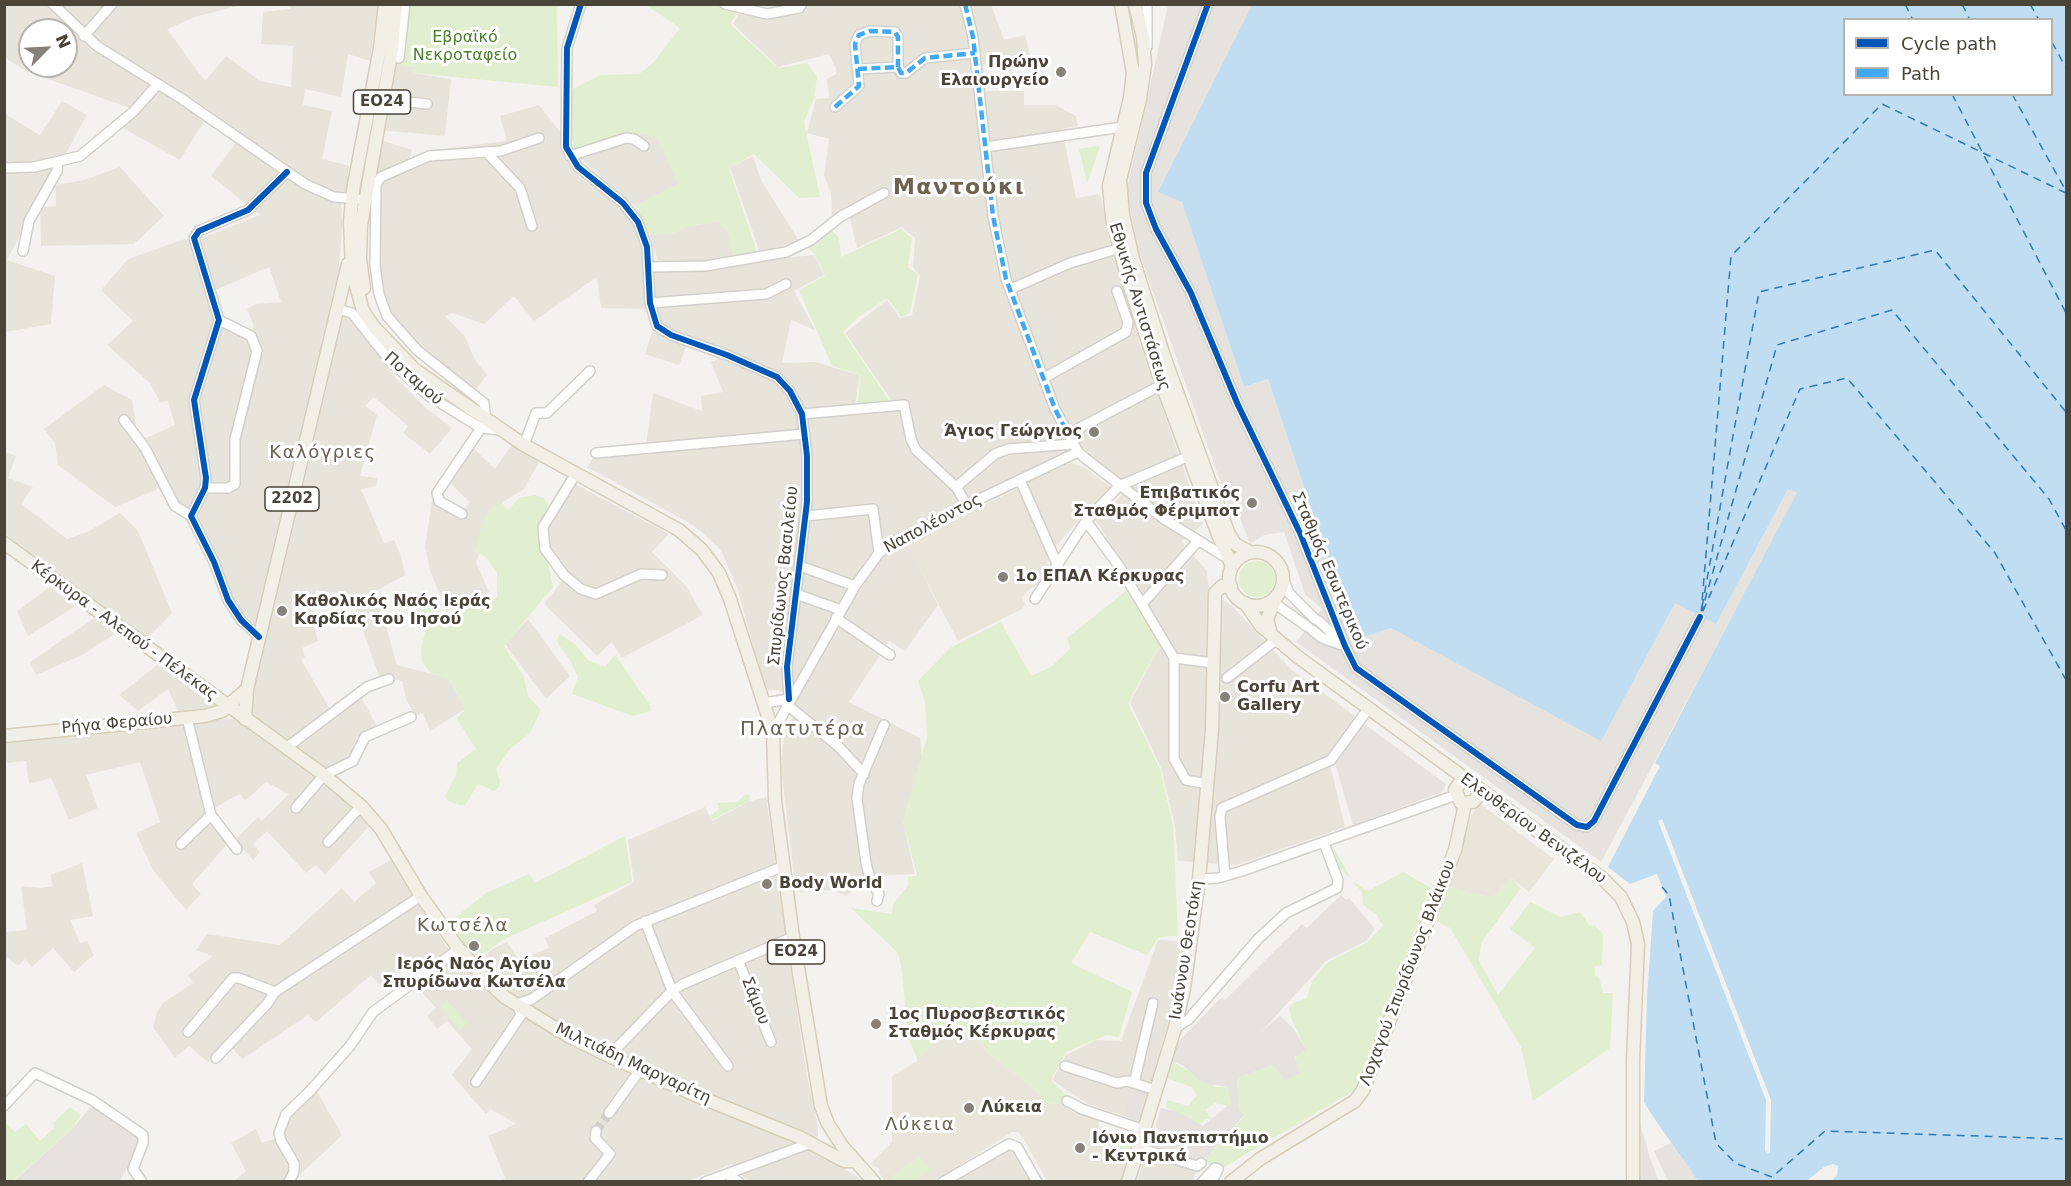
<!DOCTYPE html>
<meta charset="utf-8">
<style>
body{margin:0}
#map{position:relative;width:2071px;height:1186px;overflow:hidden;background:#f4f2ee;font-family:"DejaVu Sans",sans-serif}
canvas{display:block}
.frame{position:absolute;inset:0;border:6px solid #4b4439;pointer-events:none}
.legend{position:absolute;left:1843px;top:18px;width:210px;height:78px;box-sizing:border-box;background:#fff;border:2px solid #b7b4b0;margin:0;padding:8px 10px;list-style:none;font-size:18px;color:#4b4439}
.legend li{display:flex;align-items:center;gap:12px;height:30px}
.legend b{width:30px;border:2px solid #b7b4b0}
.north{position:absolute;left:18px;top:18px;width:60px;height:60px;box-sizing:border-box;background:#fff;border:2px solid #b7b4b0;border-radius:50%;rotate:66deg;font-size:16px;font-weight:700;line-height:24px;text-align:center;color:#4b4439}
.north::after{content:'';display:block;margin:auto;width:21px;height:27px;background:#868178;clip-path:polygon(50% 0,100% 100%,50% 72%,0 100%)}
</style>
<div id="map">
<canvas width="2071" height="1186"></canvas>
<div class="frame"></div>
<ul class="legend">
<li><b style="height:8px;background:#0057b8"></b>Cycle path</li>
<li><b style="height:8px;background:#3fa9f5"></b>Path</li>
</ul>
<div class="north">N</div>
</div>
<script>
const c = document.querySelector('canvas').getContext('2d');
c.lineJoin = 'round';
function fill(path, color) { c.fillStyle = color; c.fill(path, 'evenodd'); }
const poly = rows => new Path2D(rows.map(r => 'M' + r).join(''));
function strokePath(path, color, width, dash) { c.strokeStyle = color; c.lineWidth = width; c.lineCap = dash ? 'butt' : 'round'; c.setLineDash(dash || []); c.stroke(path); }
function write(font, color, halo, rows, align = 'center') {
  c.font = font + ' "DejaVu Sans",sans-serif'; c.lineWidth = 6; c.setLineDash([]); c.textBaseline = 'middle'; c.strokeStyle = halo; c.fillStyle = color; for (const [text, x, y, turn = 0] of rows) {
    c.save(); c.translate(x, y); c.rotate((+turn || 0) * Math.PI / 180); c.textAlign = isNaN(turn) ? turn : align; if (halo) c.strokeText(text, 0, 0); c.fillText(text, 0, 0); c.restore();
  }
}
fill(poly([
 [5,5,49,5,83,39,151,83,130,108,28,72,5,58],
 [30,30,66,30,66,66,30,66],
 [61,5,240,5,195,17,167,29,205,81,226,56,260,81,291,87,293,46,261,44,263,12,290,9,291,5,378,5,370,61,348,54,341,97,305,89,303,105,332,111,322,159,349,166,346,192,321,189,304,178,196,101,100,42,85,30],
 [839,5,991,5,1004,40,1025,35,1030,55,983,65,986,91,1024,91,1024,105,1055,105,1076,116,1078,126,1062,129,1076,198,1100,194,1111,247,1142,350,1203,524,1181,541,1207,571,1209,591,1232,606,1293,671,1358,718,1328,756,1345,827,1236,865,1178,861,1175,826,1161,768,1130,702,1166,634,1127,568,1109,546,1104,537,1106,535,1095,520,1124,493,1132,490,1085,450,904,536,938,605,905,651,889,641,849,702,920,738,922,756,903,822,915,874,872,876,846,896,832,890,796,892,781,768,784,733,797,708,794,705,797,698,778,690,765,690,738,590,721,550,714,543,693,525,587,467,595,456,645,453,653,393,702,411,701,396,723,392,711,362,723,357,725,348,690,337,679,365,645,354,657,316,652,271,814,255,824,275,794,291,815,330,791,320,782,363,815,362,860,375,854,410,896,407,845,333,887,300,900,318,912,315,920,276,913,267,915,238,902,227,857,248,848,210,832,220,831,194,824,175,829,139,807,133,816,99,829,98,827,79,836,74,836,69,829,54,778,67,733,24,741,10,794,11,807,6],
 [394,59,401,61,401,66,414,67,414,73,451,79,445,136,379,130],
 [159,89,205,120,180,160,123,128],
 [62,101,87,115,65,155,53,158,54,170,7,260,55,276,51,324,5,332,5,114,40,135],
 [539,105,561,133,563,150,578,177,619,205,634,222,644,250,648,309,601,308,597,277,534,321,514,296,484,324,452,313,445,316,465,337,475,360,487,375,475,390,420,349,391,316,380,288,378,261,380,180,432,159,434,150,507,141,500,116],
 [630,133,656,136,679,184,635,206,581,159,575,150],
 [380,140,412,150,408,163,376,179,373,177],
 [237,141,320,195,341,204,342,225,338,284,257,627,232,600,206,536,194,517,179,504,170,484,115,507,58,465,55,443,44,429,104,385,132,400,136,426,130,433,137,442,175,425,168,401,160,402,150,383,107,345,133,321,101,290,128,259,185,239,190,242,215,322,249,336,254,326,247,309,256,304,281,302,269,267,215,290,199,239,260,215,211,176],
 [753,156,761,180,799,241,760,252,730,168],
 [120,167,164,216,134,244,41,246,40,207,56,206,55,185,84,180],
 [718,221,728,232,734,256,697,263,666,264,657,259,650,235,674,233,686,227],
 [346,316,350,316,358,325,395,377,428,410,452,428,430,454,403,433,408,426,374,397,365,406,377,415,360,476,377,478,376,486,361,489,384,543,394,540,401,556,405,575,376,591,397,665,449,678,465,709,430,731,423,713,415,716,406,699,402,681,379,676,352,600,340,607,337,593,316,590,310,613,318,641,302,648,305,657,301,659,333,715,360,695,378,728,357,738,353,756,325,771,256,720,250,711,252,695,340,321],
 [512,444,539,462,524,489,489,510,475,551,479,554,476,562,489,592,446,611,430,570,425,547,432,500,459,515,470,502,449,482,473,448,495,469],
 [5,452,16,456,8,478,33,487,21,504,67,539,87,532,120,513,138,531,172,613,147,639,5,534],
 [575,484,669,534,652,552,686,586,703,615,622,658,612,642,597,656,544,604,568,574,551,552,548,527],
 [50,587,75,606,28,636,17,611],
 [94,618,115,634,82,655,36,675,30,662],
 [528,619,570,676,546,699,505,644],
 [157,665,217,706,201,711,179,713,168,689,138,711,119,695],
 [237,718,350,802,371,824,325,875,316,865,306,873,267,831,253,844,260,852,253,860,235,840,258,817,262,821,289,794,266,782,245,801,240,794,207,812,210,821,228,843,192,884,201,894,186,910,153,870,136,833,160,822,140,762,86,775,98,808,69,820,51,778,29,784,26,761,7,763,5,754,4,741],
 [766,797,806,1072,818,1126,818,1136,803,1143,864,1181,747,1181,732,1164,687,1181,501,1181,505,1178,488,1136,516,1124,491,1109,486,1114,452,1075,472,1049,447,1021,437,1029,427,1016,436,1008,414,984,454,956,470,971,492,949,507,942,519,960,549,948,545,938,597,911,594,905,634,882,628,840,705,807,712,821,748,802],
 [393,859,423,912,449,950,419,972,410,961,380,985,371,975,316,1022,308,1015,242,1059,227,1042,208,1062,189,1046,175,1058,153,1027,157,1012,164,1002,193,983,188,975,213,956,196,950,207,934,280,945,342,888,354,902,376,883,369,872],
 [82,863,93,916,70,920,80,943,87,941,94,955,74,972,53,948,32,967,25,959,18,966,5,956,4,932,27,930,21,886,41,888,53,886,50,875],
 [1158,940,1184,941,1175,1001,1139,1121,1086,1103,1052,1080,1066,1055,1096,1040,1121,1041],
 [316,1090,342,1135,301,1174,283,1138,285,1121],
 [256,1129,262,1143,277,1138,292,1166,286,1181,234,1181,246,1171,231,1143],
 [1006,1149,1014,1150,1032,1182,953,1182],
 [1145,1156,1196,1171,1193,1181,1137,1181]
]), '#e7e4dc');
fill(poly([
 [1168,5,1252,5,1158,192,1182,201,1244,387,1268,379,1355,640,1391,628,1601,740,1675,603,1716,624,1788,489,1798,493,1601,862,1296,642,1322,609,1305,594,1284,532,1264,535,1250,544,1236,507,1230,509,1137,247,1127,189],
 [92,1105,139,1137,138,1146,120,1181,13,1182,73,1128]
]), '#e6e2de');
fill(poly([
 [1071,463,1084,467,1113,489,1079,520,1054,548,1024,482],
 [1018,488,1050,559,1046,561,1050,568,1041,582,1028,590,1022,598,1025,605,1022,609,958,641,907,544],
 [1479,803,1554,859,1529,892,1511,878,1493,897,1471,894,1448,886,1468,822],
 [955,1028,978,1038,987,1052,1037,1091,1045,1103,1062,1104,1071,1111,1099,1121,1098,1126,1134,1139,1121,1181,1047,1181,1024,1140,1018,1132,1012,1132,934,1181,885,1181,878,1172,880,1169,870,1164,892,1142,892,1076,917,1061,917,1058]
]), '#eae5da');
fill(poly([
 [409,5,557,5,558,87,413,73,414,67,400,66],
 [646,5,716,5,738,11,730,24,778,68,807,63,817,77,814,98,804,122,820,197,799,198,754,154,729,169,757,252,734,256,728,232,717,221,686,227,674,233,650,235,635,206,678,184,656,137,629,133,575,150,570,134,571,90,600,75,639,74,653,63,680,28],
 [1097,146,1100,147,1087,183,1079,149],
 [831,229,839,238,841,257,901,229,912,238,908,267,918,275,910,313,901,317,887,298,859,317,843,332,890,402,857,407,861,375,832,366,799,290,825,276,814,254,805,245],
 [535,495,544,498,549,507,541,520,539,536,545,547,553,587,504,646,524,677,528,696,541,710,530,733,510,749,496,769,500,781,499,787,494,791,478,784,465,805,459,805,448,801,445,796,456,775,457,763,476,749,457,719,465,709,450,679,431,673,422,662,421,650,425,632,417,604,419,598,425,598,446,620,458,618,475,601,497,598,497,573,487,558,475,551,484,518,489,510,501,502,508,510,519,498],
 '1239 579a18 18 0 1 1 36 0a18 18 0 1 1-36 0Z',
 [1126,591,1161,643,1128,703,1160,769,1173,825,1178,936,1159,937,1147,955,1090,932,1071,963,1132,992,1119,1037,1107,1035,1066,1052,1051,1080,1067,1096,1062,1104,1045,1103,1037,1091,987,1052,978,1038,956,1028,917,1058,908,1037,902,971,898,953,851,908,892,914,893,904,908,886,908,878,917,875,903,822,927,737,925,702,918,681,950,648,1001,622,1031,676,1051,667,1070,649,1067,638],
 [560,634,576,645,588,660,605,667,615,655,650,705,651,711,633,716,572,694,578,677,570,660,559,645,557,640],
 [746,794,750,795,749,801,712,820,710,816,719,809,717,803,737,802],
 [625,836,632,882,502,940,474,962,446,925,486,893,529,874,535,883],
 [1333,846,1352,881,1368,891,1403,872,1431,888,1355,1090,1224,1167,1213,1166,1204,1161,1244,1116,1239,1111,1237,1078,1273,1065,1281,1072,1295,1061,1297,1053,1305,1048,1291,1018,1289,1007,1293,1003,1307,998,1312,981,1328,962,1367,942,1383,926,1376,914,1363,905,1362,892,1338,865],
 [1511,878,1521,888,1481,943,1479,961,1498,995,1535,948,1510,929,1530,902,1560,917,1580,912,1590,926,1594,925,1603,934,1602,965,1595,966,1595,976,1599,977,1603,993,1613,993,1610,1048,1533,1101,1521,1047,1450,928,1436,921,1448,886,1471,894,1493,897],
 [447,1000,468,1023,460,1030,440,1006],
 [1173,1062,1216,1087,1227,1087,1231,1103,1228,1106,1215,1103,1205,1110,1212,1119,1206,1119,1199,1124,1166,1108,1167,1100,1188,1106,1197,1095,1192,1087,1166,1078],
 [70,1107,81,1115,73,1128,13,1181,5,1181,4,1127,7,1124,15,1132,26,1124,40,1141,54,1128,53,1123],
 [1101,1128,1134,1139,1128,1157,1122,1155,1124,1149,1097,1140],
 [920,1156,931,1171,916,1181,892,1181,889,1178]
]), '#e1eecf');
fill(poly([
 [1363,723,1446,784,1442,792,1353,825,1335,763],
 [1341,895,1346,900,1349,898,1375,929,1366,941,1326,961,1261,1032,1280,1016,1293,1028,1306,1049,1295,1057,1300,1073,1285,1080,1273,1065,1237,1078,1239,1110,1244,1115,1203,1162,1150,1146,1161,1108,1180,1113,1203,1126,1231,1103,1227,1087,1203,1083,1182,1065,1173,1062,1177,1043,1221,998,1225,1000,1302,924,1307,928],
 [1132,1085,1146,1088,1137,1121,1124,1116],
 [1639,1121,1651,1161,1659,1181,1638,1182],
 [1671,1143,1698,1181,1668,1181,1654,1151]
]), '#e6e3df');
fill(poly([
 [1252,5,2066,5,2066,1181,1698,1181,1654,1118,1644,1102,1647,997,1653,911,1666,897,1657,874,1630,884,1608,867,1660,766,1655,763,1797,493,1788,489,1716,624,1675,603,1601,741,1391,628,1355,640,1268,379,1244,387,1182,202,1158,192],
 [1844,20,2052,20,2052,94,1844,94]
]), '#c0ddf1');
fill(poly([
 [1662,819,1771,1100,1770,1152,1768,1153,1765,1151,1766,1100,1658,821],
 [1833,1164,1838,1166,1837,1175,1831,1181,1806,1181,1824,1167]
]), '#f4f2ee');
strokePath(poly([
 [1905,4,1913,20],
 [1962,4,1970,20],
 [2030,4,2039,20],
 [2052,42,2066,68],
 [1952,94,2066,313],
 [2012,94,2066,191],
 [1702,607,1759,292,1935,250,2066,412],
 [1703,611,1800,389,1847,378,1995,553,2066,680],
 [1701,614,1731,256,1882,104,2066,193],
 [1701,614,1777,345,1892,310,2049,499,2066,530],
 [1662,887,1669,895,1716,1143,1735,1163,1772,1177,1825,1131,2066,1139]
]), '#2e7ab2', 1.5, [8, 6]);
strokePath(poly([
 [596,1131,609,1113]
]), '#d2cfca', 9, [9, 4.5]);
const minor = poly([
 [53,4,97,46,182,99,305,184,334,197,358,199],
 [581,4,567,48,566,147,578,167,623,203,638,222,647,247,650,303,657,326,671,335,727,355,777,377,790,391,802,414,807,456,807,502,787,667,789,699],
 [725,4,767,14,799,8,802,4],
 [965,4,973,37,993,216,1006,279,1055,409,1078,452,1085,458,1164,519,1230,560],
 [1147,4,1147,47],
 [1208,4,1146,173,1146,203,1156,229,1191,293,1238,405,1300,533,1345,646,1356,668,1577,825,1587,827,1594,821,1700,617],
 [84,36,112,4],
 [399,58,405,4],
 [858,69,898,67,901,73,906,73,925,58,975,53],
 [382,99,427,104],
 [835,107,859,86,855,44,859,35,870,31,895,32,898,37,898,67],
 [986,147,1122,127],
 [487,153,520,188,532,226],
 [570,156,626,138,634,139,644,146],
 [4,168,34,167,80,156,133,112,158,84],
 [367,183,376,184,375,266,379,294,387,316,417,350,484,403,486,421],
 [376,184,381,177,429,156,501,151,539,138],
 [23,251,29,221,57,171,58,162],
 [649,267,706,266,786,252,811,240,840,217,884,193],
 [1011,289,1070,263,1124,247],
 [650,303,766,294,786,284],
 [338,309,352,313,390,361,429,396,481,428,500,430],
 [1044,378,1126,332,1128,322,1117,291],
 [802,414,904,405,911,439,916,450,956,487],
 [124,420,145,448,175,506,191,516],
 [1068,434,1167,382],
 [524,445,536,413,547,413,590,371],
 [596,453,805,434],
 [575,475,543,527,545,549,564,575,581,589,596,594,641,574,662,575],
 [1020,480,1057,564],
 [205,488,228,488,235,484,235,439,257,351,251,336,219,320],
 [967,505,956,487,995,454,1008,449,1073,444],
 [462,514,439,501,437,493,481,428],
 [806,516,873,509,879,553],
 [1086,521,1119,566,1174,658,1174,759,1186,780,1208,784],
 [800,566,855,586],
 [1283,578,1289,593,1315,619],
 [796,594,841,610],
 [1035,599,1086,521,1119,486,1194,454],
 [1143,603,1198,541],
 [1274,603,1308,627],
 [836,618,890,655],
 [1319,621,1341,642],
 [1312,630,1322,638,1345,646],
 [259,637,241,620,228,600,214,562,191,516,205,488,206,478,194,400,219,320,194,238,199,231,248,210,287,172],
 [1174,658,1214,663],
 [1227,678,1277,639],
 [764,703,789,699],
 [786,704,838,746,864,774],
 [187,718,211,815,237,849],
 [773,732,855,586,879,553,892,543,967,505,1078,452],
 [286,748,367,687,389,679],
 [296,808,324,775,353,761,365,737,411,717],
 [328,842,361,806],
 [181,844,211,815],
 [1225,876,1220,817,1222,808,1331,760,1368,709],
 [1199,879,1218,878,1242,871,1456,795],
 [877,901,879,894,870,879,866,863,857,798,859,784,884,725],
 [645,921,672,991,728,1066],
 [738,960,771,1042],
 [1175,1028,1188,1020,1258,939,1286,913,1337,888,1338,880,1324,843],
 [188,1032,233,978,239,978,275,992,421,896],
 [609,1056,672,991,683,984,793,937],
 [216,1058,267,1004,275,992],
 [1065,1066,1117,1083,1127,1081,1156,1090],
 [476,1082,521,1015,517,1004,532,999,635,926,784,866],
 [1134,1083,1153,1003],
 [1067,1101,1082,1109,1144,1130],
 [4,1106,35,1073,92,1100,143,1135,143,1143,133,1169,142,1182],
 [609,1113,640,1070],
 [1139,1148,1197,1166,1201,1163],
 [726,1174,739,1182],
 [289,1182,294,1172,294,1163,281,1141,279,1133,286,1114,310,1091,350,1046,373,1012,459,949],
 [588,1182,610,1154,595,1138,596,1131],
 [705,1182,811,1143],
 [943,1182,1009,1144,1017,1147,1037,1182],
 [1202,1182,1215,1168,1218,1169,1212,1182]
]);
const major = poly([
 [385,4,380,48,353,190,350,221,352,271,363,311,374,327,415,370,524,445,679,530,702,550,719,573,730,599,773,732,775,800,793,937,821,1106,828,1124,843,1147,874,1182],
 [1121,4,1133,73,1130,98,1109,186,1112,218,1128,281,1162,385,1219,537,1232,566],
 [1135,4,1143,37,1145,65,1140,99,1120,180,1123,215,1133,259,1165,359,1228,532,1235,544,1250,552],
 [364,288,360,259,361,225,392,49,396,4],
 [4,543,324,775,361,806,381,829,421,896,456,945,483,977,506,998,570,1037,609,1056,695,1095,799,1137,844,1161,855,1161],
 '1229 579a27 27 0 1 1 54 0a27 27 0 1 1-54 0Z',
 [1245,603,1261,626,1298,657,1602,878,1621,897,1633,922,1638,944,1633,1060,1633,1182],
 [1271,634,1267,619,1276,598],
 [245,719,247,689,348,264],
 [4,736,205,716,222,711,247,689],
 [1463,778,1455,790,1461,803,1473,802,1482,792],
 [1128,1182,1175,1028,1184,989,1199,879,1212,730,1215,593,1222,586,1231,587],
 [1231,1182,1260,1159,1355,1101,1363,1090,1455,850,1465,804]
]);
strokePath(minor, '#d2d0cb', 12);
strokePath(major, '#d6cebb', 15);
strokePath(minor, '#fdfdfc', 9);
strokePath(major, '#f2efe6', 12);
strokePath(poly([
 [965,4,973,37,993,216,1006,279,1055,409,1068,434],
 [858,69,898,67,901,73,906,73,925,58,975,53],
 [835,107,859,86,855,44,859,35,870,31,895,32,898,37,898,67]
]), '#3fa9f5', 4.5, [9, 4.5]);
strokePath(poly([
 [581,4,567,48,566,147,578,167,623,203,638,222,647,247,650,303,657,326,671,335,727,355,777,377,790,391,802,414,807,456,807,502,787,667,789,699],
 [1208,4,1146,173,1146,203,1156,229,1191,293,1238,405,1300,533,1345,646,1356,668,1577,825,1587,827,1594,821,1700,617],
 [259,637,241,620,228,600,214,562,191,516,205,488,206,478,194,400,219,320,194,238,199,231,248,210,287,172]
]), '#0057b8', 6);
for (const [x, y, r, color] of [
 [1061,72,6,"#868178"],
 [1094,432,6,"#868178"],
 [1252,503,6,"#868178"],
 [1003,577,6,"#868178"],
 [282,611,6,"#868178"],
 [1225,697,6,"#868178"],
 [767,884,6,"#868178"],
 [474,946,6,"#868178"],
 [876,1024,6,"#868178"],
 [969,1108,6,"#868178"],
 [1080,1148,6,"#868178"]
]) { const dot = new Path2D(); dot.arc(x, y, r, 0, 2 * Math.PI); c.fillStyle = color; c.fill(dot); strokePath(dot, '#fff', 2); }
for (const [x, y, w] of [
 [382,102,57],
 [292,499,54],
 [796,952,57]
]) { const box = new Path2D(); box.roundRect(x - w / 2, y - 12, w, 24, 4.5); c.fillStyle = '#fff'; c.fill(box); strokePath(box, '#4b4439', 1.5); }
write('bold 15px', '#4b4439', null, [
 ["ΕΟ24",382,102],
 ["2202",292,499],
 ["ΕΟ24",796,952]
]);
write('16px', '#4a7f2a', '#fff', [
 ["Εβραϊκό",465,38],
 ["Νεκροταφείο",465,56]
]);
write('bold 16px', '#4b4439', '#fff', [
 ["Πρώην",1049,63,"right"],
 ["Ελαιουργείο",1049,81,"right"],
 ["Άγιος Γεώργιος",1082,432,"right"],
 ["Επιβατικός",1240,494,"right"],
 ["Σταθμός Φέριμποτ",1240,512,"right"],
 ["1ο ΕΠΑΛ Κέρκυρας",1015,577],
 ["Καθολικός Ναός Ιεράς",294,602],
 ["Καρδίας του Ιησού",294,620],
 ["Corfu Art",1237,688],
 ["Gallery",1237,706],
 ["Body World",779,884],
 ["Ιερός Ναός Αγίου",474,965,"center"],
 ["Σπυρίδωνα Κωτσέλα",474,983,"center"],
 ["1ος Πυροσβεστικός",888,1015],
 ["Σταθμός Κέρκυρας",888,1033],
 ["Λύκεια",981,1108],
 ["Ιόνιο Πανεπιστήμιο",1092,1139],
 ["- Κεντρικά",1092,1157]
], 'left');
write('16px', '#4b4439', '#fff', [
 ["Εθνικής Αντιστάσεως",1139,307,73],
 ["Ποταμού",413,379,41],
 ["Ναπολέοντος",933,524,-28],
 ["Σταθμός Εσωτερικού",1329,571,67],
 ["Σπυρίδωνος Βασιλείου",784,576,-84],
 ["Κέρκυρα - Αλεπού - Πέλεκας",124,631,36],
 ["Ρήγα Φεραίου",117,724,-5],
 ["Ελευθερίου Βενιζέλου",1533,829,36],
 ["Ιωάννου Θεοτόκη",1187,950,-81],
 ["Λοχαγού Σπυρίδωνος Βλάικου",1408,973,-69],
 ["Σάμου",755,1001,68],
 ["Μιλτιάδη Μαργαρίτη",633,1064,25]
]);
c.letterSpacing = '1.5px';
write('18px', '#6e6250', '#fff', [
 ["Καλόγριες",323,453],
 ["Κωτσέλα",463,926],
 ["Λύκεια",920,1125]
]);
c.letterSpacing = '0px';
c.letterSpacing = '1.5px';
write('20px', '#6e6250', '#fff', [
 ["Πλατυτέρα",803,730]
]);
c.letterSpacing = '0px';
c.letterSpacing = '1.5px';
write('bold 22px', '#6e6250', '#fff', [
 ["Μαντούκι",959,188]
]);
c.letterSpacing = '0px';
</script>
